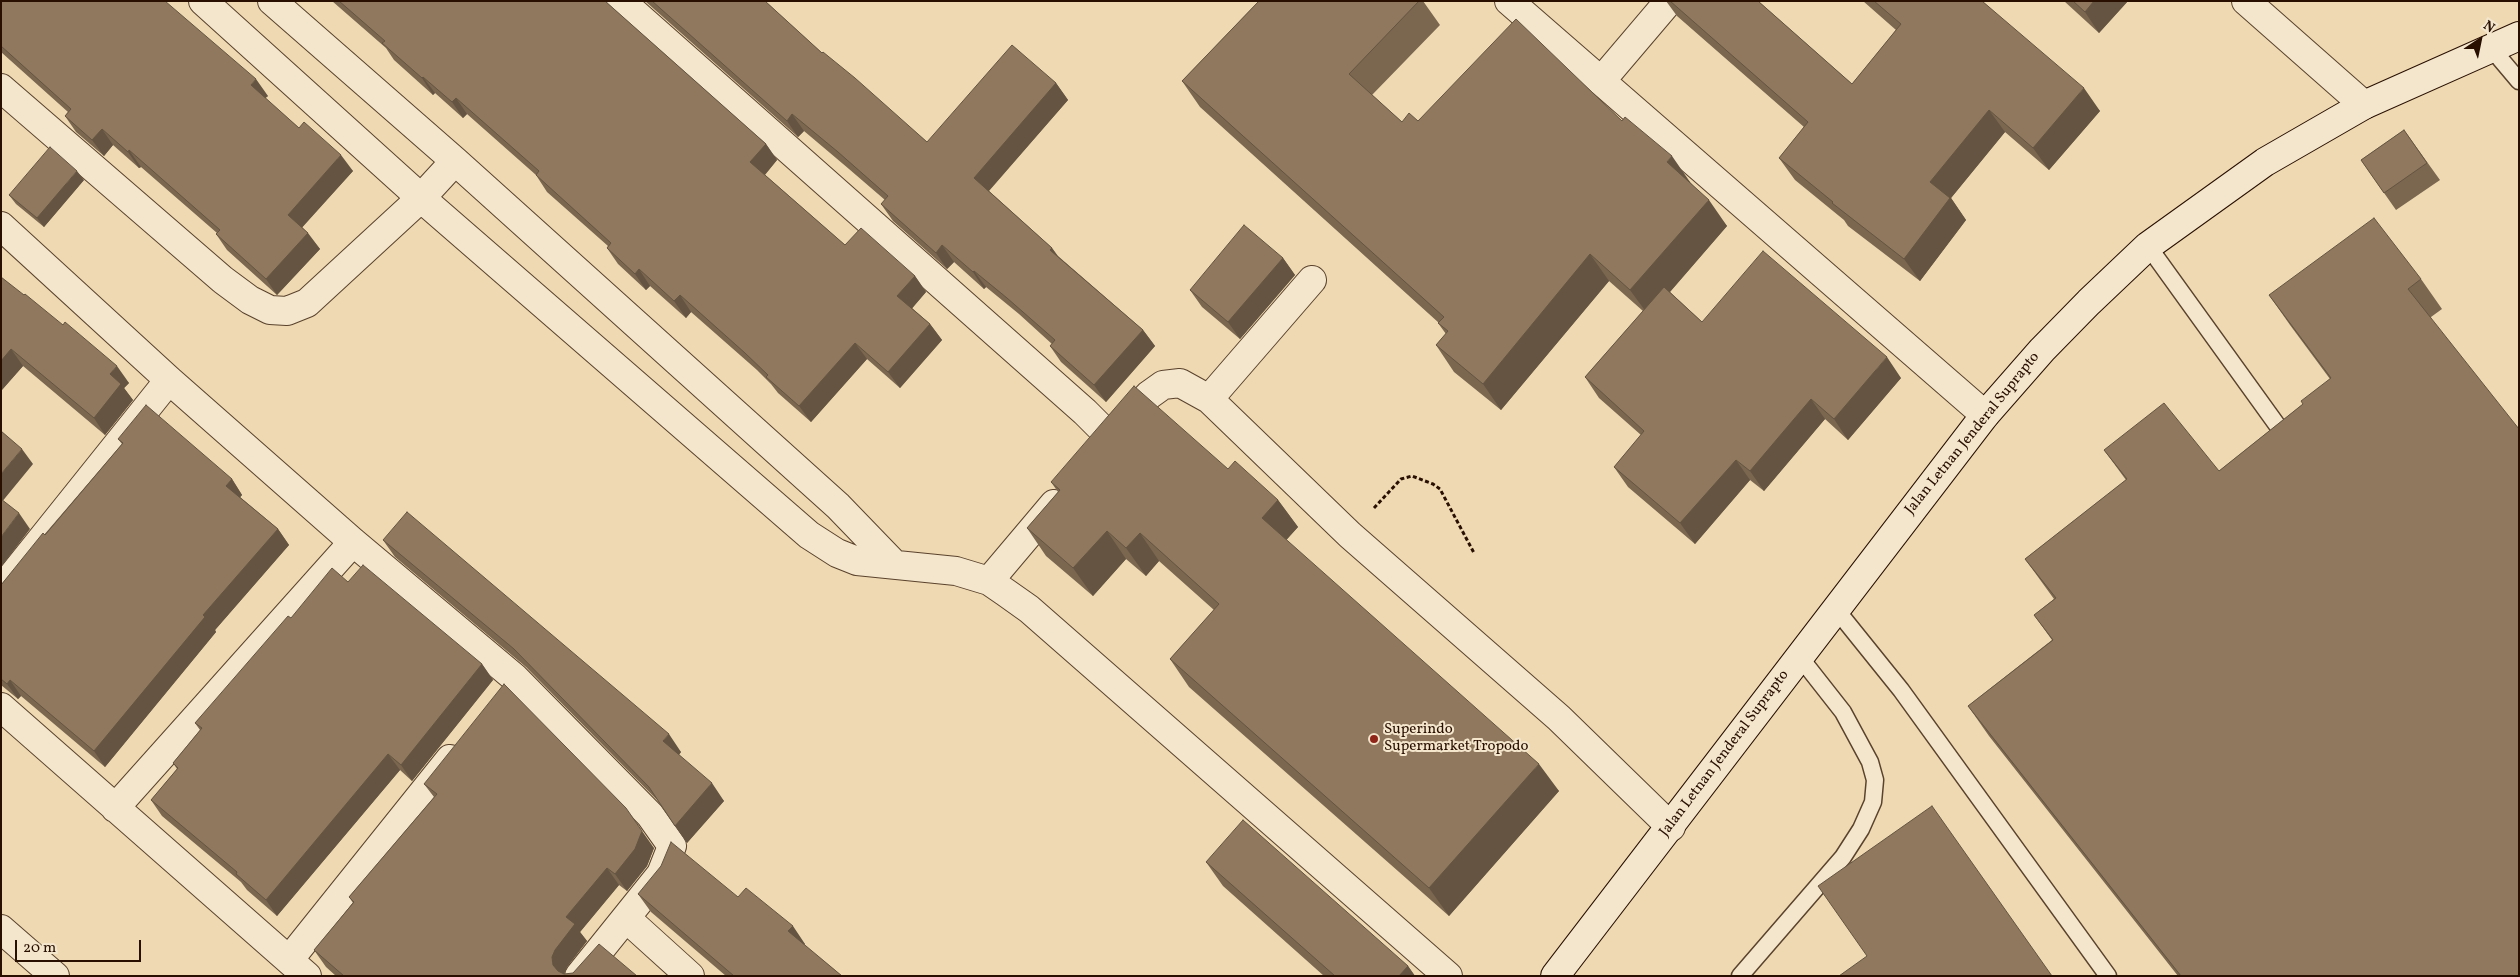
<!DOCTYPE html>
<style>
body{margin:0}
#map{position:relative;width:2520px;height:977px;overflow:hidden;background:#eed9b2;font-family:Vollkorn,serif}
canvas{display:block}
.frame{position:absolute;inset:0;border:2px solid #290f00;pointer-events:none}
.north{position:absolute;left:2455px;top:15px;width:50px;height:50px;-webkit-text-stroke:4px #f4e6cd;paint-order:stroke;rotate:34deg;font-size:14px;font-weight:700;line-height:20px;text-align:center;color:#290f00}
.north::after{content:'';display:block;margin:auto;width:18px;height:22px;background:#290f00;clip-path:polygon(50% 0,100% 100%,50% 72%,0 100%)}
.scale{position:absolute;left:15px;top:940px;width:126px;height:22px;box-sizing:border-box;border:2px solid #290f00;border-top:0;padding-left:6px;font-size:15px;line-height:18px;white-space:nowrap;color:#290f00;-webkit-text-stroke:4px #f4e6cd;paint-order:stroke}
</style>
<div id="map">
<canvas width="2520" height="977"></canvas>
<div class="frame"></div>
<div class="north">N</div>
<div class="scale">20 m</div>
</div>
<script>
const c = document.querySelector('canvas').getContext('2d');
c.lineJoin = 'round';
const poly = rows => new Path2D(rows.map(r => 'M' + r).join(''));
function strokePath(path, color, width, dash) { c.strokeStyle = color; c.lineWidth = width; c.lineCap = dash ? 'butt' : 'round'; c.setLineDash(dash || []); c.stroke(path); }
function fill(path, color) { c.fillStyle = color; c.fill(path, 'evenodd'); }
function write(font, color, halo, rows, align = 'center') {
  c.font = font + ' Vollkorn,serif'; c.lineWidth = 4; c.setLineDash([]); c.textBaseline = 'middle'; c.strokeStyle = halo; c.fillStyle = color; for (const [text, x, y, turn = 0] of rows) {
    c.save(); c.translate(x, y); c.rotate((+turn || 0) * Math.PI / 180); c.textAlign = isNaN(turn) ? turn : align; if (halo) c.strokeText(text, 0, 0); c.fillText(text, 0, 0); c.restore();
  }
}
const service = poly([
 [2492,49,2519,81],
 [2148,246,2290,443],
 [1835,608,1901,690,2108,976],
 [1740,976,1843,857,1861,829,1873,802,1875,780,1870,762,1843,712,1799,656]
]);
const minor = poly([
 [203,1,421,198,809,535,837,553,857,561,956,571,989,581,1005,592,1029,609,1448,976],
 [272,1,455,161,838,506,894,564],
 [621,1,1085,412,1110,437],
 [1509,1,1985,415],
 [2246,1,2364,105],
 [1601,81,1669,1],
 [1,88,223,280,250,300,270,310,287,311,307,303,421,198,455,161],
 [1,226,169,380,353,542,515,678,650,815,672,846,661,874,579,976],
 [1209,399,1312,280],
 [1122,423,1149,395,1163,385,1180,383,1209,399,1350,535,1559,718,1671,827],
 [989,581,1054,504],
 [1,590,169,380],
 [1,707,307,976],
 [115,808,353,542],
 [627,919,690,976],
 [1,929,55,976],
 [289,960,450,759]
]);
const secondary = poly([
 [1555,976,1985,415,2042,350,2089,302,2148,246,2265,162,2364,105,2519,36]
]);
strokePath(service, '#5a422c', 19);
strokePath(minor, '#5a422c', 30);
strokePath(secondary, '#290f00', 30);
strokePath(poly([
 [1374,508,1401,479,1412,476,1433,484,1440,489,1474,553]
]), '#290f00', 3, [4, 2.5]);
strokePath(service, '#f4e6cd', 16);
strokePath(minor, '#f4e6cd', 28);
strokePath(secondary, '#f4e6cd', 28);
fill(poly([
 [1,1,268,96,265,98,299,128,353,171,302,227,320,249,277,295,227,250,216,234,217,233,141,167,139,168,113,145,104,156,76,132,65,116,68,112,1,52],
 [332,1,606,1,606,2,766,144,777,160,765,175,845,245,915,276,926,292,912,308,930,324,942,340,900,388,867,359,811,422,778,393,771,384,757,370,691,312,686,318,650,286,646,290,618,264,607,248,608,246,547,192,536,175,467,114,463,118,435,93,433,95,394,60,386,48],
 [645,1,765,1,822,53,927,142,1056,83,1068,100,989,191,1052,248,1058,256,1143,330,1155,346,1106,402,1061,362,1050,346,1052,344,1019,314,986,287,984,289,954,262,947,269,893,221,881,204,885,200,849,169,804,131,798,137],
 [1259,1,1423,1,1440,25,1372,95,1402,122,1418,121,1622,121,1690,182,1727,226,1670,292,1702,322,1901,378,1848,440,1825,419,1764,491,1750,480,1695,544,1628,487,1614,467,1641,435,1599,398,1585,377,1643,311,1609,281,1501,410,1454,372,1436,345,1446,334,1438,323,1439,323,1200,107,1182,81],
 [1666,1,1758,1,1852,84,1896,30,1863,1,1982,1,2100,111,2049,170,2005,132,1951,198,1966,220,1920,281,1848,226,1844,220,1795,180,1779,158,1804,127,1677,16],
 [2064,1,2128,1,2099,33],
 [2404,130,2440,180,2396,210,2361,160],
 [84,180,44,227,16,204,9,195],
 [1283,258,1295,275,1240,339,1202,307,1190,290],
 [1,277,129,383,124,388,133,400,105,435,23,366,1,391],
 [2421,279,2442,309,2431,317,2519,976,2178,976,1989,736,1968,706,2052,640,2034,615,2054,599,2025,559,2126,480,2104,450,2219,471,2303,404,2330,379,2290,325,2269,295],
 [118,439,232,479,242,495,240,497,278,529,289,545,215,630,216,632,105,767,21,696,18,699,1,685,1,585,122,444],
 [1228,469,1278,500,1298,527,1286,540,1559,791,1449,916,1189,687,1170,659,1214,610,1159,561,1146,576,1126,559,1093,596,1046,556,1027,528,1058,492,1051,482],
 [383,540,681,752,679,755,724,801,687,843,659,802,526,667,395,557],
 [348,582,482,664,493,680,412,781,400,770,277,916,247,890,241,882,162,816,151,800,177,769,173,763,200,730,195,723,291,618],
 [424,784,654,848,647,866,627,891,619,885,580,932,587,941,567,967,564,974,637,976,336,976,326,967,314,950,353,903,349,897,434,797],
 [1206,862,1408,966,1415,976,1324,976,1223,886],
 [638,894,738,897,805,944,804,945,842,976,726,976,651,912]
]), '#7b6750');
fill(poly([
 [2094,1,2128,1,2099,33,2085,12],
 [423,77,435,93,433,95,422,78],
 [256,79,268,96,262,101,251,85],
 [1056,83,1068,100,986,194,974,178],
 [2084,88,2100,111,2049,170,2033,148],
 [456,98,467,114,463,118,452,102],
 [1989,110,2005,132,1951,198,1966,220,1920,281,1904,259,1930,182],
 [792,114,804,131,798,137,787,121],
 [102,129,113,145,104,156,92,140],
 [766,144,777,160,762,178,750,162],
 [129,150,141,167,139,168,128,152],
 [341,155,353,171,299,231,288,215],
 [1672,156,1690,182,1685,188,1667,162],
 [77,171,84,180,44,227,37,218],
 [1709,200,1727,226,1649,316,1630,290],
 [308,233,320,249,277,295,266,279],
 [942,245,954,262,947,269,936,253],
 [1052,248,1063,264,1050,250],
 [1590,254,1609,281,1501,410,1483,384],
 [1283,258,1295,275,1240,339,1228,322],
 [639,269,650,286,646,290,635,274],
 [974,271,986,287,984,289,973,272],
 [915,276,926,292,909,312,897,296],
 [680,295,691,312,686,318,674,301],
 [930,324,942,340,900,388,888,372],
 [1143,330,1155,346,1106,402,1094,385],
 [855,343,867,359,811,422,799,406],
 [11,349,23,366,1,391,1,361],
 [1887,357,1901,378,1848,440,1834,419],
 [117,366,129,383,124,388,133,400,105,435,94,418,110,374],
 [1811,399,1825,419,1764,491,1750,471],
 [22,449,33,464,1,503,1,474],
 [1736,460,1750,480,1695,544,1680,523],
 [232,479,242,495,237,501,226,486],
 [1278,500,1298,527,1281,546,1262,518],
 [19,513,30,529,1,567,1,537],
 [278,529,289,545,215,630,216,632,105,767,94,751,203,615],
 [1107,531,1126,559,1093,596,1073,568],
 [1140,533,1159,561,1146,576,1126,548],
 [482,664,493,680,412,781,401,765],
 [10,680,21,696,18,699,7,684],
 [669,734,681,752,675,759,663,741],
 [388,754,400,770,277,916,266,900],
 [1539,764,1559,791,1449,916,1429,888],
 [712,783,724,801,687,843,675,826],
 [642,831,654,848,647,866,627,891,615,874],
 [607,868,619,885,580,932,587,941,567,967,564,974,560,976,553,965,552,957,566,917],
 [793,926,805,944,801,949,788,931],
 [1408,966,1415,976,1399,976]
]), '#645441');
const building = poly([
 [1,1,165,1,256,79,251,85,299,128,304,122,341,155,288,215,308,233,266,279,216,234,220,230,129,150,128,152,102,129,92,140,65,116,71,109,1,46,1,1],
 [339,1,605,1,766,144,750,162,845,245,861,228,915,276,897,296,930,324,888,372,855,343,799,406,766,377,768,375,745,353,680,295,674,301,639,269,635,274,607,248,611,243,536,175,539,171,456,98,452,102,423,77,422,78,382,43,385,41,339,1],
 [652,1,765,1,822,53,823,52,855,78,927,142,1012,45,1056,83,974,178,1052,248,1050,250,1143,330,1094,385,1050,346,1055,340,1007,298,974,271,973,272,942,245,936,253,881,204,888,196,838,152,792,114,787,121,652,1],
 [1259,1,1419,1,1349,74,1402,122,1409,113,1418,121,1516,19,1622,121,1625,117,1672,156,1667,162,1709,200,1630,290,1590,254,1483,384,1436,345,1448,331,1438,323,1444,317,1182,81,1259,1],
 [1670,1,1758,1,1852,84,1901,24,1874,1,1982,1,2084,88,2033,148,1989,110,1930,182,1950,198,1904,259,1832,203,1833,202,1779,158,1808,122,1670,1],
 [2073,1,2094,1,2085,12,2073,1],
 [2404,130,2427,163,2384,193,2361,160,2404,130],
 [50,147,77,171,37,218,9,195,50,147],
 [2374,218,2421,279,2408,289,2519,429,2519,976,2181,976,1968,706,2053,640,2034,615,2056,598,2025,559,2127,479,2104,450,2164,403,2219,471,2303,404,2301,401,2331,378,2269,295,2374,218],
 [1244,225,1283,258,1228,322,1190,290,1244,225],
 [1763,251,1887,357,1834,419,1811,399,1750,471,1736,460,1680,523,1614,467,1644,431,1585,377,1664,287,1702,322,1763,251],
 [1,277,24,295,25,294,63,325,65,322,117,366,110,374,121,384,94,418,11,349,1,361,1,277],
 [1134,386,1228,469,1235,461,1278,500,1262,518,1539,764,1429,888,1170,659,1219,604,1140,533,1126,548,1107,531,1073,568,1027,528,1060,490,1051,482,1134,386],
 [146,405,232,479,226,486,278,529,203,615,205,617,94,751,10,680,7,684,1,679,1,585,43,533,45,535,123,443,118,439,146,405],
 [1,431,22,449,1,474,1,431],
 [1,499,19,513,1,537,1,499],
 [407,512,669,734,663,741,712,783,675,826,649,787,514,649,383,540,407,512],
 [363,565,482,664,401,765,388,754,266,900,236,874,237,872,151,800,178,768,173,763,202,728,195,723,288,616,291,618,332,568,348,582,363,565],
 [504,684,626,808,642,831,635,849,615,874,607,868,566,917,575,924,555,950,552,957,553,965,558,971,564,974,573,973,599,944,637,976,344,976,314,950,354,902,349,897,437,794,424,784,504,684],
 [1932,806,2052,976,1839,976,1867,956,1818,886,1932,806],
 [1243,820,1408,966,1399,976,1335,976,1206,862,1243,820],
 [671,842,738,897,746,888,793,926,788,931,842,976,734,976,638,894,661,866,671,842]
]);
fill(building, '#8f785d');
strokePath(building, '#645441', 1);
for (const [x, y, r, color] of [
 [1374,739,5,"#8f2418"]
]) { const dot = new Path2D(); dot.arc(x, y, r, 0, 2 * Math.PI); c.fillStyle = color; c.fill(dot); strokePath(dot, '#f4e6cd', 2); }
write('15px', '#290f00', '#f4e6cd', [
 ["Jalan Letnan Jenderal Suprapto",1973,434,-51],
 ["Jalan Letnan Jenderal Suprapto",1725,754,-53]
]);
write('15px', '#290f00', '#f4e6cd', [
 ["Superindo",1384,730],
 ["Supermarket Tropodo",1384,747]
], 'left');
</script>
